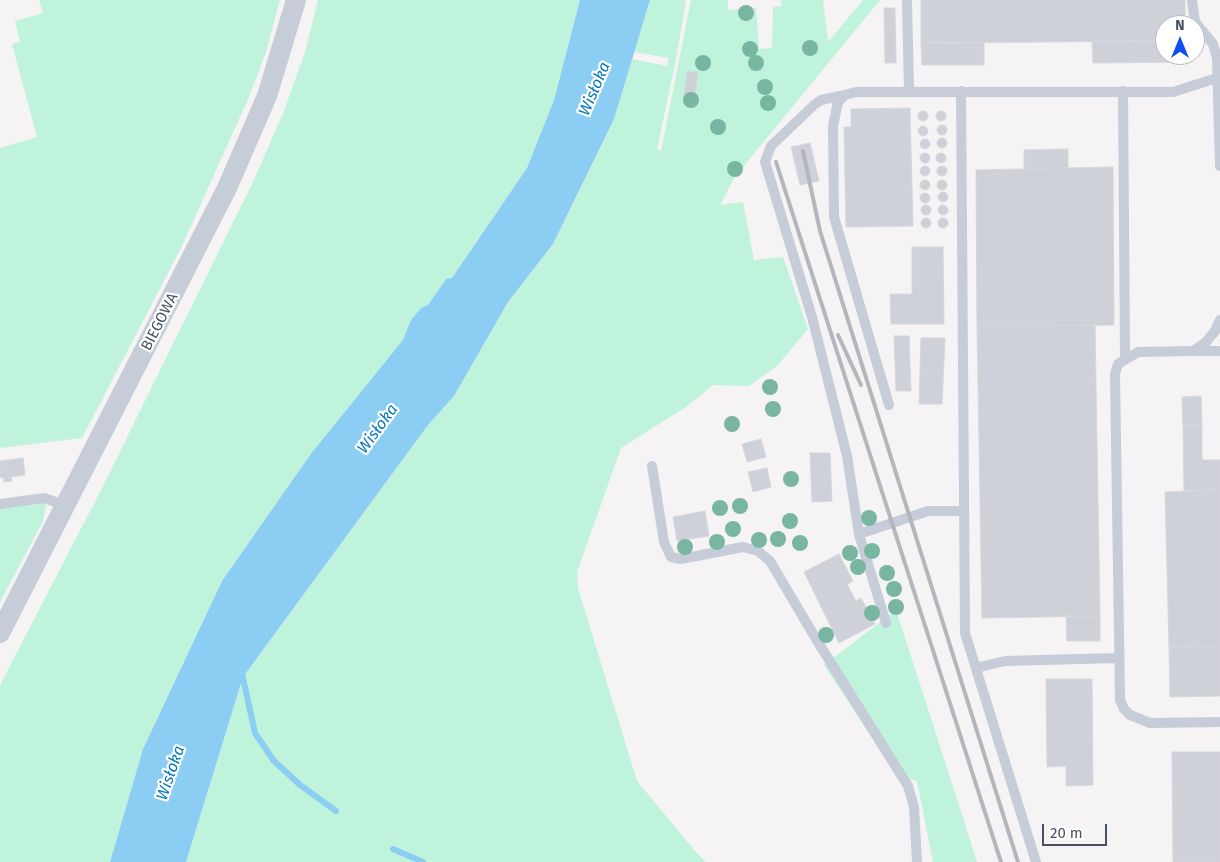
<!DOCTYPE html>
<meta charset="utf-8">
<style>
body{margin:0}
#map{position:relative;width:1220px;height:862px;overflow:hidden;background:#f5f3f3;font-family:"Fira Sans",sans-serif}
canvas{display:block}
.north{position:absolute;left:1155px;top:15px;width:50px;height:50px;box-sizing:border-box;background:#fff;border:1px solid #b6bac0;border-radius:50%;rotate:0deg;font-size:14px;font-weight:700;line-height:20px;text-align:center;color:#495262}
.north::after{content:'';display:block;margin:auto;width:18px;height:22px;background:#0f4ff2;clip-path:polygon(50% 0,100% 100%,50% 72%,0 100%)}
.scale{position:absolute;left:1042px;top:824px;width:65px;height:22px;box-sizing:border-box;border:2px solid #495262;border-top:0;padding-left:6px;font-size:15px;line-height:18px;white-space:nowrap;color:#495262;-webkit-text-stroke:4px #fff;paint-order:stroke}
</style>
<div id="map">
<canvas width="1220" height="862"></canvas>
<div class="north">N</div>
<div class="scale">20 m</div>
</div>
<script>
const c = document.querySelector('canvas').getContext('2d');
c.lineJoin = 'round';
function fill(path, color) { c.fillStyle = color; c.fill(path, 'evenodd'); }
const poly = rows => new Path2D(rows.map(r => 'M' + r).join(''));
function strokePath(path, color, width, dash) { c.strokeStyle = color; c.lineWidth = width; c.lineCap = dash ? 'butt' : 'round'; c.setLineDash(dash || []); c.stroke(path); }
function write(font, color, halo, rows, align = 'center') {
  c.font = font + ' "Fira Sans",sans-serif'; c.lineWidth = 4.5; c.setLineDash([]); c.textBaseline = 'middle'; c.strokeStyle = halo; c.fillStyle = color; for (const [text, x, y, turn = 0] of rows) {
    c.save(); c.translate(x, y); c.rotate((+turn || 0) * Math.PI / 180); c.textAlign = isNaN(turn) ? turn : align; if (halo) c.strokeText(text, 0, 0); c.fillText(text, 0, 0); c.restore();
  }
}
fill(poly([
 [39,0,280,0,266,52,249,97,181,248,82,438,0,448,0,148,37,137,12,44,20,42,15,21,43,13],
 [318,0,580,0,554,100,527,168,452,278,446,279,428,306,421,308,411,320,403,341,310,455,222,581,143,749,110,862,0,862,0,685,100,492,253,182,284,111,305,52],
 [650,0,686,0,676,59,657,149,661,151,691,0,728,0,728,10,756,8,759,49,772,48,773,7,782,6,781,0,823,0,828,42,863,0,880,0,734,178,720,205,743,202,754,260,783,257,808,329,777,366,749,386,713,385,686,407,621,448,577,572,578,588,637,781,695,851,706,862,186,862,243,677,428,425,454,396,508,302,553,244,614,119,632,59,667,66,669,58,634,52],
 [47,500,43,521,0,602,0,509],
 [896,610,959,805,977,862,933,862,917,781,897,776,824,665]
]), '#c0f3dc');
fill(poly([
 [580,0,650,0,614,119,553,244,508,302,454,396,428,425,243,677,186,862,110,862,143,749,222,581,310,455,403,340,411,320,421,308,428,305,446,279,452,278,527,168,554,100]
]), '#8bcdf3');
strokePath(poly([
 [241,669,255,733,274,761,300,785,336,811],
 [393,849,423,862]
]), '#8bcdf3', 6);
const building = poly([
 [921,0,1185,0,1185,25,1165,25,1165,41,921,43,921,0],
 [884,8,895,8,896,63,885,63,884,8],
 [1092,41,1165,41,1165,55,1186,55,1186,62,1093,63,1092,41],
 [921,43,984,43,984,65,922,65,921,43],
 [687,71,698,72,695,96,684,95,687,71],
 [910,108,913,226,846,227,844,127,851,127,851,109,910,108],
 '918 116a5 5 0 1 1 10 0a5 5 0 1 1-10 0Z',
 '936 116a5 5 0 1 1 10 0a5 5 0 1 1-10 0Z',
 '937 130a5 5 0 1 1 10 0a5 5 0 1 1-10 0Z',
 '918 131a5 5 0 1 1 10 0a5 5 0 1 1-10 0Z',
 '937 143a5 5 0 1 1 10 0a5 5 0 1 1-10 0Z',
 '920 144a5 5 0 1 1 10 0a5 5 0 1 1-10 0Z',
 [810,143,819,181,800,185,791,147,810,143],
 [1068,149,1068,168,1024,169,1024,150,1068,149],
 '920 158a5 5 0 1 1 10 0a5 5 0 1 1-10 0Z',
 '936 158a5 5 0 1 1 10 0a5 5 0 1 1-10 0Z',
 '920 171a5 5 0 1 1 10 0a5 5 0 1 1-10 0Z',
 '937 171a5 5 0 1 1 10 0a5 5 0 1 1-10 0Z',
 [1113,167,1114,325,977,326,976,170,1113,167],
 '920 185a5 5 0 1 1 10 0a5 5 0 1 1-10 0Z',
 '937 185a5 5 0 1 1 10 0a5 5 0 1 1-10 0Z',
 '938 197a5 5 0 1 1 10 0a5 5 0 1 1-10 0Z',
 '920 198a5 5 0 1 1 10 0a5 5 0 1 1-10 0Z',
 '921 210a5 5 0 1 1 10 0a5 5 0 1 1-10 0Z',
 '938 210a5 5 0 1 1 10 0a5 5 0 1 1-10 0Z',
 '921 223a5 5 0 1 1 10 0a5 5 0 1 1-10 0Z',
 '938 223a5 5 0 1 1 10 0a5 5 0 1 1-10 0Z',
 [912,247,943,247,944,324,891,324,890,294,912,294,912,247],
 [1095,325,1100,616,982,618,977,326,1095,325],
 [894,336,909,336,911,391,896,391,894,336],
 [921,338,945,338,942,404,919,404,921,338],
 [1201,396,1202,426,1183,426,1182,397,1201,396],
 [1183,426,1202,426,1202,460,1220,460,1220,490,1184,491,1183,426],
 [761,439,766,457,747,462,742,444,761,439],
 [810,453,830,453,832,501,812,502,810,453],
 [23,458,25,475,11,477,12,481,4,482,3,477,0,478,0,461,23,458],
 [767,468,771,487,753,492,748,472,767,468],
 [1220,490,1220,646,1169,647,1165,492,1220,490],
 [705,511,709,536,677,541,673,517,705,511],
 [839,554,853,581,847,584,856,601,861,598,875,624,839,643,804,572,839,554],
 [1066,616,1100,616,1100,641,1067,641,1066,616],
 [1220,646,1220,696,1170,697,1169,647,1220,646],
 [1046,679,1092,679,1093,785,1066,786,1066,766,1047,767,1046,679],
 [1172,752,1220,752,1220,862,1173,862,1172,752]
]);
fill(building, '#cfd1d8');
strokePath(building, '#d6d7de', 1);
strokePath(poly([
 [907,0,909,91],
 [1192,0,1195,22,1213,44,1217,58,1220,166],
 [961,91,965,633,1036,862],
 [1123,91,1125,358],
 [845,95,821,100,814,105,771,146,765,162,812,317,847,456,859,534,886,623],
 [1220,320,1215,331,1206,342,1193,351,1138,352,1118,364,1115,374,1120,700,1124,709,1130,715,1150,723,1220,722],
 [1193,351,1220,351],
 [889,405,834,217,833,126,838,102,845,95,856,92,1173,92,1220,77],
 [652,466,664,542,671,557,681,559,743,547,758,551,770,561,816,639,908,786,914,807,917,862],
 [0,504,44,498,67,506],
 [859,534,928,511,964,511],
 [976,668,1005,661,1118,658]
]), '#c6ccd8', 10);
strokePath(poly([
 [0,633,227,188,267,96,296,0]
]), '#c6ccd8', 20);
strokePath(poly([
 [803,151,820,231,1018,862],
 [776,162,1001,862],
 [838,335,861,385]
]), '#b4b6bd', 4);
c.fillStyle = '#78b6a1';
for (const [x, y] of [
 [746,13],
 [810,48],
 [750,49],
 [703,63],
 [756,63],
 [765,87],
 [691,100],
 [768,103],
 [718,127],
 [735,169],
 [770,387],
 [773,409],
 [732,424],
 [791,479],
 [740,506],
 [720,508],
 [869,518],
 [790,521],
 [733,529],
 [778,539],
 [759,540],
 [717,542],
 [800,543],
 [685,547],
 [872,551],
 [850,553],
 [858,567],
 [887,573],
 [894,589],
 [896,607],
 [872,613],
 [826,635]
]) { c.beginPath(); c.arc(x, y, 8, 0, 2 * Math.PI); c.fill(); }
write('15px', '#495262', '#fff', [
 ["BIEGOWA",160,322,-63]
]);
write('italic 16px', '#0377bb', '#fff', [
 ["Wisłoka",595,89,-67],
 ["Wisłoka",378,429,-54],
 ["Wisłoka",171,773,-71]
]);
</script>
